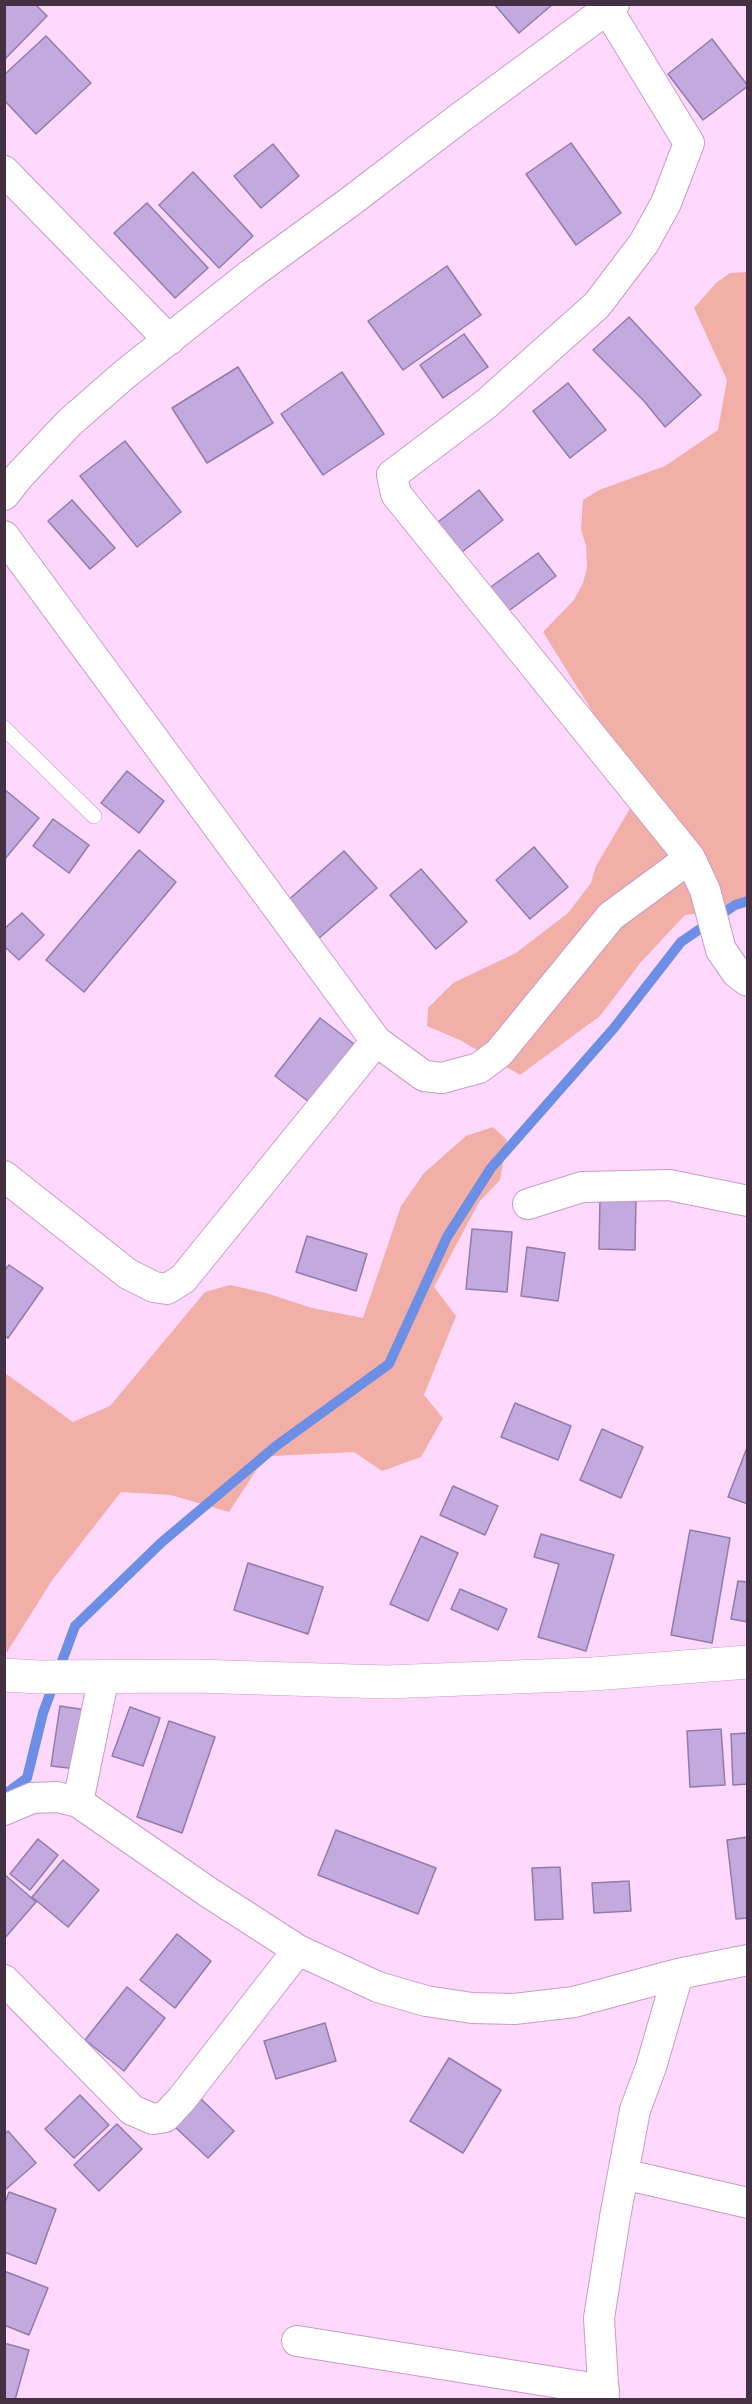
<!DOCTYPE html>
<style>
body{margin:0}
#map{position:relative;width:752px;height:2404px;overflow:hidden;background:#fed9fd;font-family:"Alegreya Sans",sans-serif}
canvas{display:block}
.frame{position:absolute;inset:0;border:6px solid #433042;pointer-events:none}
</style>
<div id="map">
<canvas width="752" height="2404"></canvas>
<div class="frame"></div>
</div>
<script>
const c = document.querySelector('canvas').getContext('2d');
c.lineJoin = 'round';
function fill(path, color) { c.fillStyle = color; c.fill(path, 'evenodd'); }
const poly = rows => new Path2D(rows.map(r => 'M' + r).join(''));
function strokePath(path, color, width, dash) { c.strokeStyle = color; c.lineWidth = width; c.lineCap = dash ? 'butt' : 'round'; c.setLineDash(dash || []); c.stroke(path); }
fill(poly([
 [747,272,747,907,685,915,641,962,600,1016,520,1075,460,1040,427,1026,428,1008,453,983,516,953,568,913,591,883,596,866,641,790,543,632,574,600,583,583,587,567,586,546,581,529,583,500,599,490,665,466,718,430,727,380,694,308,716,283,730,273],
 [493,1127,507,1140,500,1180,479,1202,434,1287,456,1316,424,1395,443,1418,421,1457,382,1471,354,1452,272,1456,257,1469,229,1512,171,1495,121,1492,53,1579,7,1652,5,1652,5,1373,73,1422,110,1406,205,1292,230,1285,266,1293,312,1308,363,1318,401,1206,424,1173,466,1136]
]), '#f2afa7');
strokePath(poly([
 [4,1795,27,1778,43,1713,75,1626,162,1542,276,1446,389,1364,447,1237,491,1168,614,1028,681,942,735,905,748,901]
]), '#6c8ee4', 10);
const building = poly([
 [4,4,35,4,47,16,4,60,4,4],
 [494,4,553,4,519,33,494,4],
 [46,36,91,83,36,134,4,100,4,75,46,36],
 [712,39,748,86,703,120,668,74,712,39],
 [571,143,621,213,576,245,526,174,571,143],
 [273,144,299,176,261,208,234,176,273,144],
 [193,172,253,236,219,268,159,205,193,172],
 [147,203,208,268,175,298,114,233,147,203],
 [447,266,481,315,403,370,368,321,447,266],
 [629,317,701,395,665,427,644,401,593,350,629,317],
 [464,334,488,367,443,398,420,365,464,334],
 [238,367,273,423,207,463,172,408,238,367],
 [342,372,384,434,323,475,281,414,342,372],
 [568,383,606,430,570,458,533,411,568,383],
 [125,441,181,512,137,547,80,476,125,441],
 [479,490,503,520,453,559,429,529,479,490],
 [72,500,115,548,90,569,48,521,72,500],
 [538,553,556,576,499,618,481,594,538,553],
 [127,771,164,801,139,833,101,803,127,771],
 [4,789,39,818,4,860,4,789],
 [53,819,89,845,69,873,33,846,53,819],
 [534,847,568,887,530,919,496,880,534,847],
 [139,850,176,882,84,992,46,960,139,850],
 [344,851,377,888,318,939,286,902,344,851],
 [421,869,467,922,436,949,390,895,421,869],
 [22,913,44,935,19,960,4,946,4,929,22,913],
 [320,1018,354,1044,309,1102,275,1076,320,1018],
 [600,1198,636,1199,635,1250,599,1249,600,1198],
 [472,1229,512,1232,507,1292,466,1289,472,1229],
 [307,1236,367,1254,356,1291,296,1272,307,1236],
 [527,1247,565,1253,558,1301,521,1296,527,1247],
 [9,1265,43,1288,8,1338,4,1336,4,1271,9,1265],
 [515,1403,571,1426,558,1460,501,1437,515,1403],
 [602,1429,643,1447,621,1498,580,1480,602,1429],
 [748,1445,748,1504,728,1497,748,1445],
 [453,1486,498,1506,485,1535,440,1515,453,1486],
 [690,1530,730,1538,712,1643,671,1635,690,1530],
 [541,1534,614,1555,586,1651,538,1637,559,1564,534,1557,541,1534],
 [421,1536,458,1553,428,1621,390,1604,421,1536],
 [248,1563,323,1587,308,1634,234,1610,248,1563],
 [738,1581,748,1582,748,1622,731,1619,738,1581],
 [460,1589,507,1609,498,1630,451,1609,460,1589],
 [60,1706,86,1710,77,1769,51,1766,60,1706],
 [130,1707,160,1718,143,1766,112,1756,130,1707],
 [169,1721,215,1737,182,1833,137,1817,169,1721],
 [721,1729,725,1785,690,1787,687,1731,721,1729],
 [748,1733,748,1784,733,1785,731,1734,748,1733],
 [336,1830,436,1868,418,1914,318,1875,336,1830],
 [748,1837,748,1918,736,1919,727,1840,748,1837],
 [38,1839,58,1855,30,1890,10,1874,38,1839],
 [63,1860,99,1890,68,1927,32,1897,63,1860],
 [560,1867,563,1919,535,1920,532,1868,560,1867],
 [4,1874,36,1902,4,1939,4,1874],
 [629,1881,631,1911,594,1913,592,1883,629,1881],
 [177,1934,211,1961,175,2008,140,1980,177,1934],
 [127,1987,165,2018,124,2071,85,2040,127,1987],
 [325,2023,336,2061,276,2079,264,2041,325,2023],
 [449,2058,501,2090,463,2153,410,2121,449,2058],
 [80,2095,109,2125,74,2158,45,2129,80,2095],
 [201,2099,234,2131,208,2158,175,2127,201,2099],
 [117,2124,142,2149,99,2191,74,2165,117,2124],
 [8,2131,36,2163,5,2190,4,2134,8,2131],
 [9,2192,56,2209,36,2264,4,2252,4,2205,9,2192],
 [4,2271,48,2288,29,2335,4,2325,4,2271],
 [4,2343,29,2350,15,2400,4,2400,4,2343]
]);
fill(building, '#c3aade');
strokePath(building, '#927aac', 1.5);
const service = poly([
 [4,728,94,816]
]);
const minor = poly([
 [4,171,169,340],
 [4,495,19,476,69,423,125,374,251,274,351,201,457,120,614,4],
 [4,536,376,1041,424,1076,442,1078,479,1068,499,1053,611,916,690,858,396,494,392,475,486,404,597,305,644,243,666,203,689,143,608,10],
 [690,858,705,890,721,950,737,973,748,981],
 [4,1176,128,1274,154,1287,167,1289,183,1279,376,1041],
 [528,1204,582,1187,669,1185,748,1201],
 [78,1802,104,1676],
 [4,1810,32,1798,57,1797,78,1802,208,1892,298,1950,378,1987,426,2001,472,2008,514,2009,574,2002,678,1974,748,1960],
 [4,1980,132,2110,153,2119,165,2117,181,2100,298,1950],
 [623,2174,748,2203],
 [297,2341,604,2390],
 [604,2400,599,2318,615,2217,635,2110,651,2067,678,1974]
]);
const tertiary = poly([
 [4,1675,38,1677,194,1676,386,1682,593,1674,748,1662]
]);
strokePath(service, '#c89cc8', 16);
strokePath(minor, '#c89cc8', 32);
strokePath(tertiary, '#c89cc8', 34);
strokePath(service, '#fff', 15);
strokePath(minor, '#fff', 30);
strokePath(tertiary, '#fff', 33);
</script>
